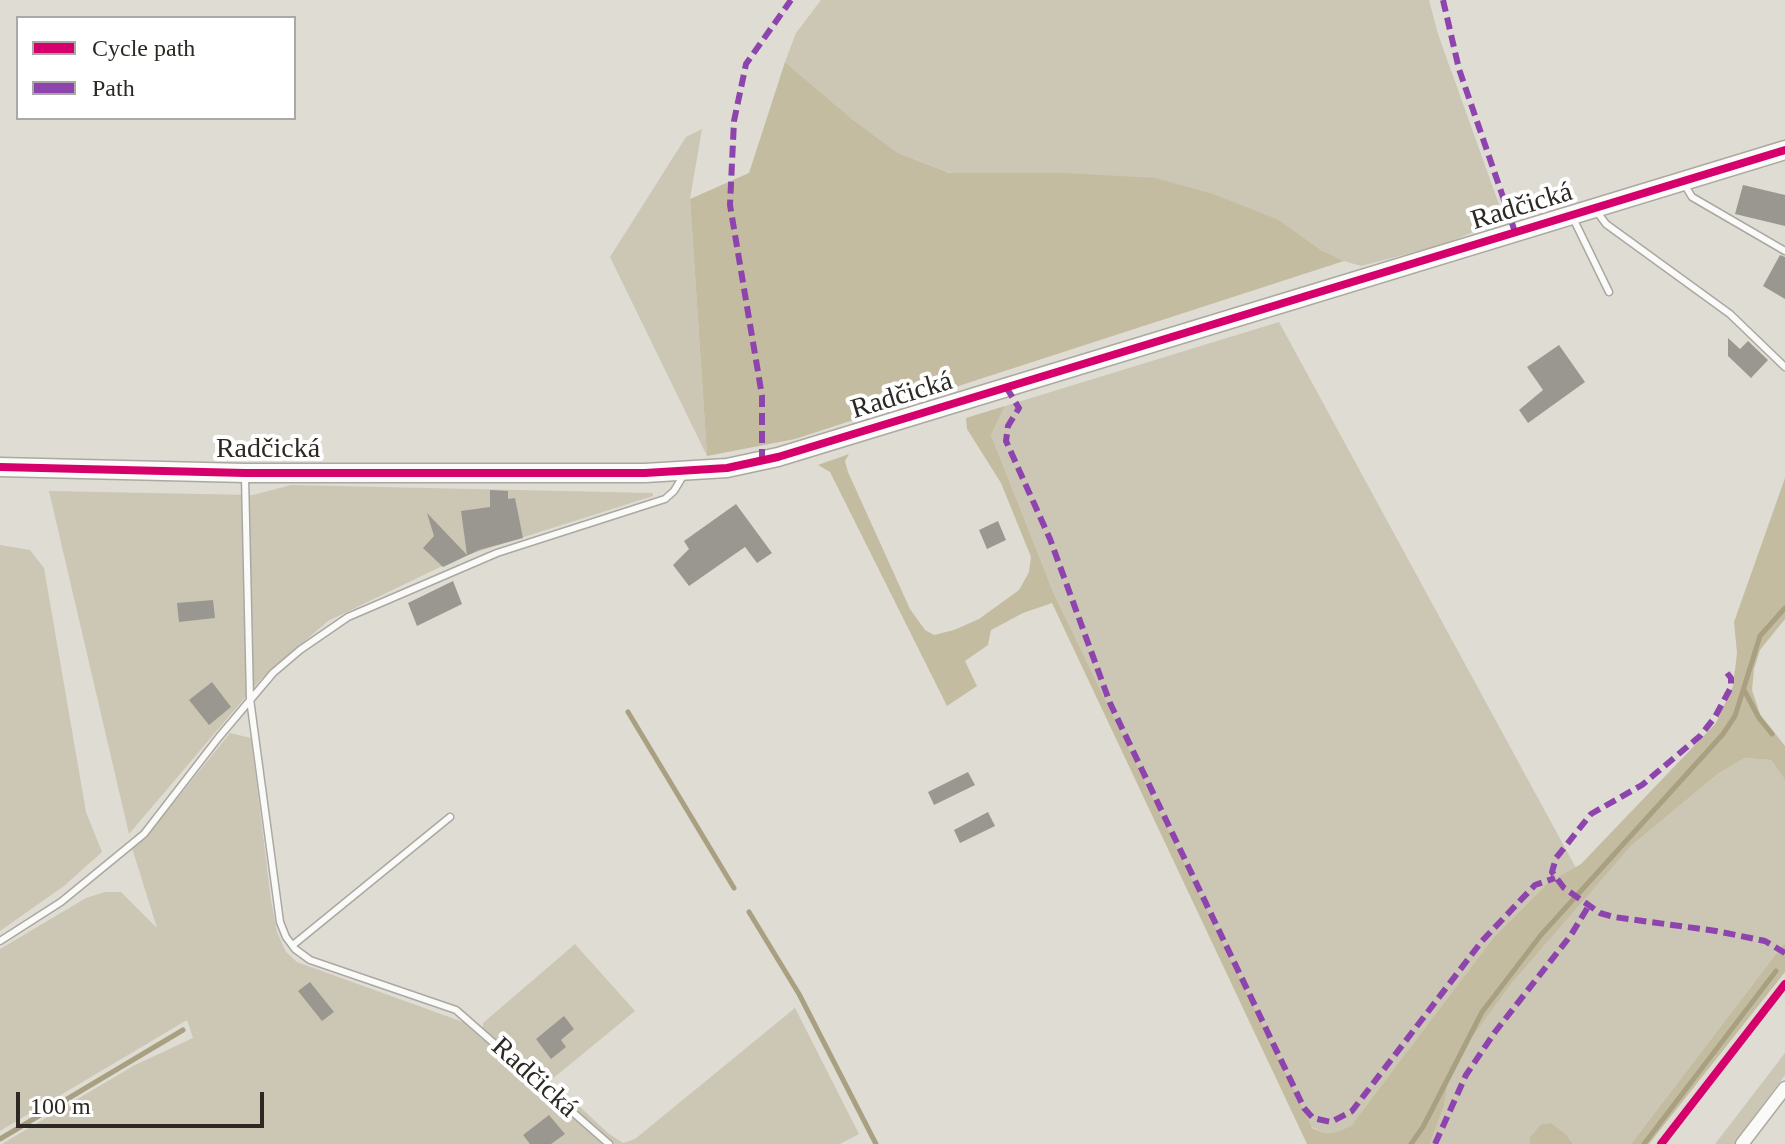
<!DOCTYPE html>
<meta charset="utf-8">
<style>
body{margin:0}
#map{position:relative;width:1785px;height:1144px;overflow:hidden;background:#dfdcd3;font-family:Georgia,serif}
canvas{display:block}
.legend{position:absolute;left:16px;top:16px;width:280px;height:104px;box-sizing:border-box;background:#fff;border:2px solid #aaa9a7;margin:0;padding:10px 14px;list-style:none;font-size:24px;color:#2b2922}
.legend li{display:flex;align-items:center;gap:16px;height:40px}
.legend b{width:40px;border:2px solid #aaa9a7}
.scale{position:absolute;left:16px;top:1092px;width:248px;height:36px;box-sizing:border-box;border:4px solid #2b2922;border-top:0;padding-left:10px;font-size:24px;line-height:28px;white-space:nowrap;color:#2b2922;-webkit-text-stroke:6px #fff;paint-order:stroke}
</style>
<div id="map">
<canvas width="1785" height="1144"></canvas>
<ul class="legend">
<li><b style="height:10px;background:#d6006c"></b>Cycle path</li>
<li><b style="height:10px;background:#8e44ad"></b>Path</li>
</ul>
<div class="scale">100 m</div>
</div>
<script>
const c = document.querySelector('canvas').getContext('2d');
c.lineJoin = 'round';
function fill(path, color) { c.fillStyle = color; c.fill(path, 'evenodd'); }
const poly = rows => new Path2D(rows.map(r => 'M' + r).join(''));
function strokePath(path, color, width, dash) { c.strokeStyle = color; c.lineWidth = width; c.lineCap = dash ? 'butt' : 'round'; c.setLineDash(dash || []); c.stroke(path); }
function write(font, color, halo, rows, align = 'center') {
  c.font = font + ' Georgia,serif'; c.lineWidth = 8; c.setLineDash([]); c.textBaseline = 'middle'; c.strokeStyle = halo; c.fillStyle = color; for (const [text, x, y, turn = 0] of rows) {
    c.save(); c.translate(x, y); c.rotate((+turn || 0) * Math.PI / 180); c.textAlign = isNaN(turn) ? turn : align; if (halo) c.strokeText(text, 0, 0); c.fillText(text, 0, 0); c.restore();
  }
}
fill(poly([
 [821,0,1429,0,1438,34,1501,210,1497,222,1442,245,1361,266,1344,261,1321,250,1279,220,1065,173,951,173,898,153,852,119,785,62,796,33],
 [702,129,690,199,707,456,610,257,686,137],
 [1279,322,1576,868,1541,890,1494,937,1375,1097,1352,1125,1337,1132,1324,1133,1310,1126,1054,594,991,435,1005,406],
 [291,485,653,493,653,496,461,557,328,621,260,680,129,834,49,491,253,495],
 [0,545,30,550,44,568,86,812,102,852,64,886,0,931],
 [230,733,251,738,271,900,277,932,286,952,297,962,463,1022,483,1040,483,1023,575,944,635,1011,551,1080,608,1133,623,1143,635,1139,795,1008,859,1134,840,1144,2,1144,133,1066,193,1038,187,1020,0,1131,0,949,86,898,105,892,121,892,157,928,132,848,150,832],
 [1745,758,1771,760,1785,780,1785,942,1631,1144,1573,1144,1566,1134,1551,1123,1541,1124,1529,1138,1530,1144,1430,1144,1444,1106,1446,1086,1471,1039,1511,984,1631,846,1719,773],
 [1785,1053,1785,1075,1734,1144,1715,1144]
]), '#ccc6b4');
fill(poly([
 [785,62,852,119,898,153,950,173,1065,173,1155,178,1213,194,1279,220,1321,250,1344,261,795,439,707,456,690,199,749,173],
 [1005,406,991,435,1054,594,1312,1128,1324,1133,1337,1132,1352,1125,1494,937,1548,883,1581,864,1716,723,1733,686,1737,653,1734,622,1785,478,1785,619,1760,650,1754,669,1752,690,1760,714,1785,746,1785,780,1771,760,1745,758,1719,773,1631,846,1511,984,1471,1039,1447,1086,1444,1106,1430,1144,1307,1144,1052,603,1023,613,991,630,988,645,965,661,977,686,947,706,830,472,818,465,849,454,845,461,848,472,910,609,925,630,934,635,954,630,979,619,1019,590,1029,572,1031,557,1001,483,967,429,966,418],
 [1785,942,1785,972,1649,1144,1631,1144],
 [1551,1123,1566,1134,1573,1144,1530,1144,1529,1138,1541,1124]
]), '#c4bca1');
strokePath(poly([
 [1744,690,1759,718,1772,734],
 [628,712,734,888],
 [749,912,799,994,876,1144],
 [0,1139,183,1030],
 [1411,1144,1423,1127,1482,1012,1541,935,1723,734,1735,716,1760,636,1785,608],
 [1644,1144,1776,971]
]), '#a8a081', 5);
fill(poly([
 [1743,185,1785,195,1785,226,1735,214],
 [1780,255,1785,257,1785,299,1763,286],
 [1728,338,1740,349,1748,341,1768,360,1751,378,1728,356],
 [1559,345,1585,382,1528,423,1519,410,1543,390,1527,367],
 [490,490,508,491,508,499,515,498,523,538,479,550,443,567,423,548,434,536,427,513,467,555,461,511,490,507],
 [736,504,772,553,757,563,745,547,689,586,673,565,689,549,684,541],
 [998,521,1006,540,987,549,979,530],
 [453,581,462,604,417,626,408,603],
 [213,600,215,618,179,622,177,603],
 [212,682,231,707,209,725,189,700],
 [968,772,975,785,934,805,928,792],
 [988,812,995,826,960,843,954,830],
 [310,982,334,1012,322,1021,298,991],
 [564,1016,574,1029,561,1040,566,1047,551,1059,536,1039],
 [549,1115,565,1134,551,1144,530,1144,523,1135]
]), '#9a9790');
const lane = poly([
 [1683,182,1692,197,1785,251],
 [1595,209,1606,224,1730,314,1785,367],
 [1572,216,1609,292],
 [245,477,250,699,280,922,286,937,295,949,310,960,456,1010,609,1144],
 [0,941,61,902,144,834,219,737,273,673,300,650,348,617,497,553,665,499,674,491,683,476],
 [293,945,450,817]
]);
const street = poly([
 [1742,1144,1785,1088]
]);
const secondary = poly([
 [0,467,245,473,645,473,727,468,778,457,1785,150]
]);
strokePath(lane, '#aba8a2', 9);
strokePath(street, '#aba8a2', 15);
strokePath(secondary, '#aba8a2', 21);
strokePath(lane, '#fafaf8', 6);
strokePath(street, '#fafaf8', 12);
strokePath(secondary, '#fafaf8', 18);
strokePath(poly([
 [1443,0,1459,69,1515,232],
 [1006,387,1019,408,1008,426,1006,441,1050,539,1110,703,1304,1108,1313,1118,1331,1122,1352,1111,1482,941,1535,885,1555,878],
 [762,461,762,396,730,205,734,121,746,64,791,0],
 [1727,673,1731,678,1731,687,1715,717,1700,736,1642,785,1591,814,1556,858,1552,872,1564,888,1600,913,1614,917,1716,931,1765,941,1785,953],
 [1435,1144,1466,1075,1495,1032,1571,935,1588,907]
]), '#8e44ad', 6, [12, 6]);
strokePath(poly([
 [0,467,245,473,645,473,727,468,778,457,1785,150],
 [1661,1144,1785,984]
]), '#d6006c', 8);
write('28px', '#2b2922', '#fff', [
 ["Radčická",1522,207,-17],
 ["Radčická",902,396,-17],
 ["Radčická",268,450],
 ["Radčická",534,1078,42]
]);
</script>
